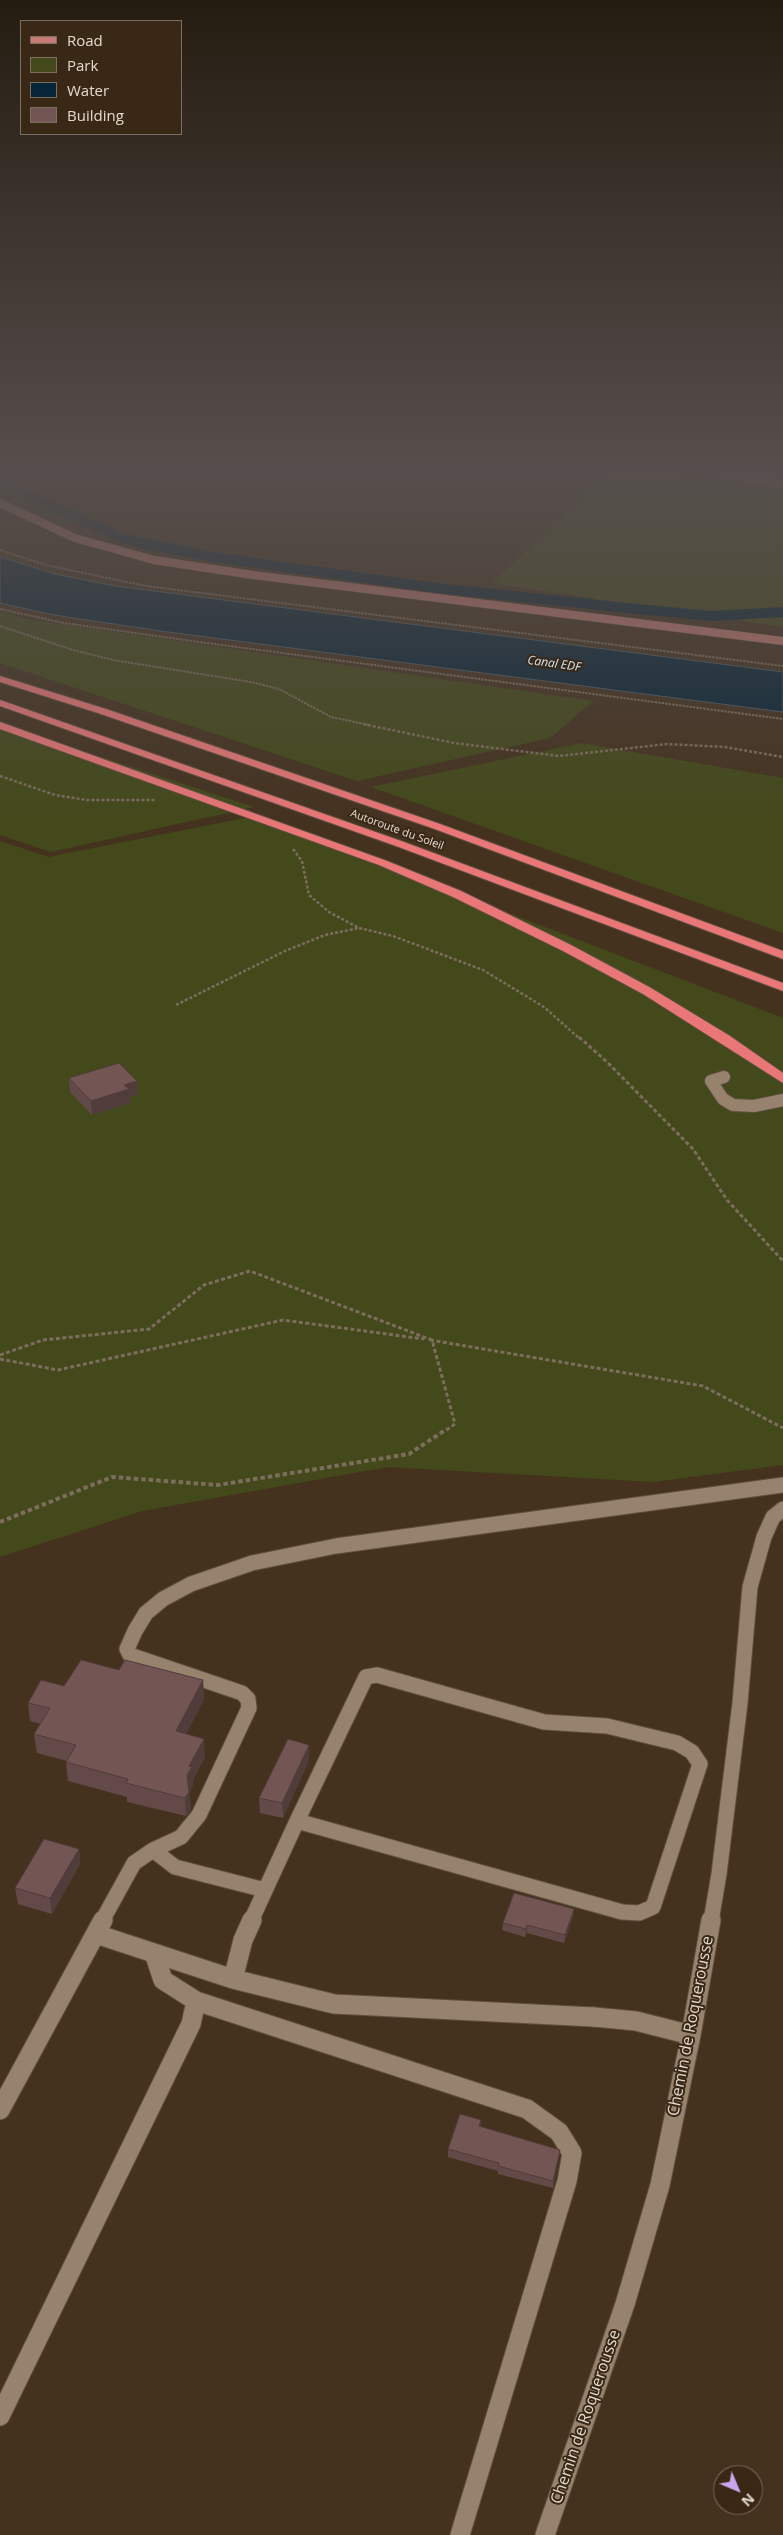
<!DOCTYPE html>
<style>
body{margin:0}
#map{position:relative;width:783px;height:2535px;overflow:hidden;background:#44321f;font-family:"Open Sans",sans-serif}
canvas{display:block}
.legend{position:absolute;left:20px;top:20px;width:162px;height:115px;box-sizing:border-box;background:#392816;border:1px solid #7d6f60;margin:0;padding:6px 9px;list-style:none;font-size:15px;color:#e4d9ce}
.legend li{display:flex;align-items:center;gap:10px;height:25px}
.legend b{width:25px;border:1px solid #7d6f60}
.north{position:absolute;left:713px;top:2465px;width:50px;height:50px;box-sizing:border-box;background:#392816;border:1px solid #7d6f60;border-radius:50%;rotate:135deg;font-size:14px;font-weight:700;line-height:20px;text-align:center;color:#e4d9ce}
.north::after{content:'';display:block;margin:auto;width:18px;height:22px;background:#c9a5ee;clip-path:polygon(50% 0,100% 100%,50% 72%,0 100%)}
</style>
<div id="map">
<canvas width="783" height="2535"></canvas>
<ul class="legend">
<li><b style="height:6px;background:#c87b74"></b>Road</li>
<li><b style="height:14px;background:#43491a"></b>Park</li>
<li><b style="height:14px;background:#072538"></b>Water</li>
<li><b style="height:14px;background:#735654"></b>Building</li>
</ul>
<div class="north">N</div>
</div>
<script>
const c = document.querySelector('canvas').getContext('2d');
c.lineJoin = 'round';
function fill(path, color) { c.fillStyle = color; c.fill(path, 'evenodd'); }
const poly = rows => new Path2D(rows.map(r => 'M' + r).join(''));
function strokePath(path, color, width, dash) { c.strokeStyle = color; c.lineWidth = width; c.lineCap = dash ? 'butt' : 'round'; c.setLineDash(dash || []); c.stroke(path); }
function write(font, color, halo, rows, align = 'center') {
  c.font = font + ' "Open Sans",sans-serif'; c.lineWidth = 4; c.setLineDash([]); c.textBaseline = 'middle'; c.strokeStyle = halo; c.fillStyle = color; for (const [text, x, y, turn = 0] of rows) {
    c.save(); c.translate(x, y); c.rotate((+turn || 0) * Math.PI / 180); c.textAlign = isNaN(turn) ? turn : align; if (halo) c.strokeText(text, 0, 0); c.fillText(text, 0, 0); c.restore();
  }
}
fill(poly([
 [605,474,668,474,783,488,783,627,492,583],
 [0,611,26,619,593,701,550,738,357,781,0,663],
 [0,724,254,807,51,852,0,835],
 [582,743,783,778,783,933,371,787],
 [255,816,783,1018,783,1465,654,1482,388,1467,142,1511,0,1557,0,841,48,857]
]), '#43491a');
const water = poly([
 [0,557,55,574,115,586,783,672,783,712,161,631,54,615,0,603,0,557]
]);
fill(water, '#072538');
strokePath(water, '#495b65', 1);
fill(poly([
 [0,477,124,534,213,552,437,583,627,603,712,611,783,607,783,617,712,621,627,613,437,593,213,562,143,549,114,540,0,487,0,477]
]), '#072538');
const laneFar2 = poly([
 [724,1077,711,1081,723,1099,733,1105,754,1106,783,1100]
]);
const laneFar1 = poly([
 [377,1675,544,1722,607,1726,677,1743,692,1752,700,1764,653,1907,639,1913,622,1912,297,1821,366,1677,377,1675],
 [153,1850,175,1867,265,1890],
 [102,1921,134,1863,153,1850,181,1837,199,1815,249,1708,248,1699,242,1693,130,1655,127,1649,135,1631,146,1613,163,1599,191,1584,252,1563,336,1546,783,1485],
 [251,1921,297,1821]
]);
const lane = poly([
 [96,1934,233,1979,334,2004,594,2017],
 [154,1953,163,1980,196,2001,527,2109,559,2132,572,2153,567,2181,460,2535],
 [233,1979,243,1940,252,1920],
 [0,2110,103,1920],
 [0,2416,191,2024,196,2001]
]);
const streetFar2 = poly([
 [723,474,783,484]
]);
const streetFar1 = poly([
 [711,1921,719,1874,740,1703,750,1587,764,1537,773,1517,783,1509]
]);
const street = poly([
 [594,2017,636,2021,691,2035],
 [545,2535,625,2304,660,2185,691,2035,711,1920]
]);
const primary = poly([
 [0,503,75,538,154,560,253,575,783,641]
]);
const highway = poly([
 [0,676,106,709,440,824,783,951,783,959,432,828,98,713,0,682,0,676],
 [0,700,404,842,783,983,783,991,396,846,0,706,0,700],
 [0,722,387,861,461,891,571,945,651,988,730,1036,783,1073,783,1083,643,994,563,951,453,897,379,865,0,729,0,722]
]);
strokePath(laneFar2, '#5e4f3f', 14);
strokePath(laneFar1, '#5e4f3f', 17);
strokePath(lane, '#5e4f3f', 21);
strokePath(streetFar2, '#5e4f3f', 9);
strokePath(streetFar1, '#5e4f3f', 17);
strokePath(street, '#5e4f3f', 21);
strokePath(primary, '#5e4f3f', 9);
strokePath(highway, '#5e4f3f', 2);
strokePath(poly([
 [0,550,46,565,146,586,783,666],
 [0,609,64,623,199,642,783,719],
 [0,626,73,650,113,660,251,682,279,689,331,717,369,725]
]), '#7c6d5d', 2, [2.5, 1]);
strokePath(poly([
 [363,724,454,743,559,756,667,744,725,747,783,757],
 [0,776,55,795,87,800,156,800],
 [293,849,302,861,309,895,329,912,359,928,393,936,483,970,544,1007,580,1039],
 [176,1005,285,951,325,935,359,928]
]), '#7c6d5d', 2.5, [3, 2]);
strokePath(poly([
 [579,1037,607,1062,693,1149,727,1200,783,1261],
 [430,1340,703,1386,783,1428],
 [0,1355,43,1340,149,1329,204,1285,250,1271,432,1340,455,1424,445,1431],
 [0,1359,58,1370,283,1320,424,1339]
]), '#7c6d5d', 3, [4, 2.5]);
strokePath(poly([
 [0,1522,112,1477,218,1485,409,1454,447,1429]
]), '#7c6d5d', 4, [4.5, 3]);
strokePath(laneFar2, '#96826d', 12);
strokePath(laneFar1, '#96826d', 15);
strokePath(lane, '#96826d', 19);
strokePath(streetFar2, '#96826d', 8);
strokePath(streetFar1, '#96826d', 15);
strokePath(street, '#96826d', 19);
strokePath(primary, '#c87b74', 8);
fill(highway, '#ea7778');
fill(poly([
 [69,1078,138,1094,130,1097,130,1103,92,1115,70,1092],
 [119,1670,203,1680,204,1699,186,1734,205,1757,193,1780,193,1785,189,1793,191,1810,186,1816,127,1802,127,1797,68,1781,66,1762,67,1761,37,1753,34,1734,41,1724,30,1721,28,1703,64,1686],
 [309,1745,309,1760,283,1818,260,1813,259,1798],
 [79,1849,80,1864,52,1914,18,1904,15,1888],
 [574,1909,573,1917,564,1943,527,1933,525,1937,502,1930,503,1923],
 [481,2120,480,2127,560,2150,559,2157,553,2188,498,2174,498,2171,448,2157,448,2149]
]), '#634a48');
fill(poly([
 [137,1081,138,1094,130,1097,130,1103,92,1115,91,1101,124,1085],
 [203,1680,204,1699,177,1750,176,1731],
 [204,1739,205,1757,193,1780,193,1785,189,1793,191,1810,186,1816,185,1798,189,1766],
 [309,1745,309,1760,283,1818,282,1803],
 [79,1849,80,1864,52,1914,50,1898],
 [574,1909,573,1917,564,1943,565,1935],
 [527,1925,527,1933,525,1937,526,1929],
 [560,2150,559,2157,553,2188,553,2181]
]), '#503c3b');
const building = poly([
 [119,1063,137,1081,124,1085,129,1089,91,1101,69,1078,119,1063],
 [81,1660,119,1670,125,1660,203,1680,176,1731,204,1739,189,1766,192,1767,187,1775,189,1792,185,1798,126,1783,128,1779,66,1762,76,1745,34,1734,50,1708,28,1703,41,1680,64,1686,81,1660],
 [288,1739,309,1745,282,1803,259,1798,288,1739],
 [44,1839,79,1849,50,1898,15,1888,44,1839],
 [514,1893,574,1909,565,1935,527,1925,526,1929,503,1923,514,1893],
 [460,2114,481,2120,479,2126,560,2150,553,2181,498,2166,499,2163,448,2149,460,2114]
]);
fill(building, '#735654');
strokePath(building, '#503c3b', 1);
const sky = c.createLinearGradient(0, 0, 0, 829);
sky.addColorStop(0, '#251c11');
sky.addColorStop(0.57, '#564f4d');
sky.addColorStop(1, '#564f4d00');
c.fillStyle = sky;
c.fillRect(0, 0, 783, 829);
write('11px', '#e4d9ce', '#392816', [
 ["Autoroute du Soleil",397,830,20]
]);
write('italic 12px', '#d1e6f6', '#392816', [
 ["Canal EDF",554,664,8]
]);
write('16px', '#e4d9ce', '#392816', [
 ["Chemin de Roquerousse",691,2026,-79],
 ["Chemin de Roquerousse",586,2417,-71]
]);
</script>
